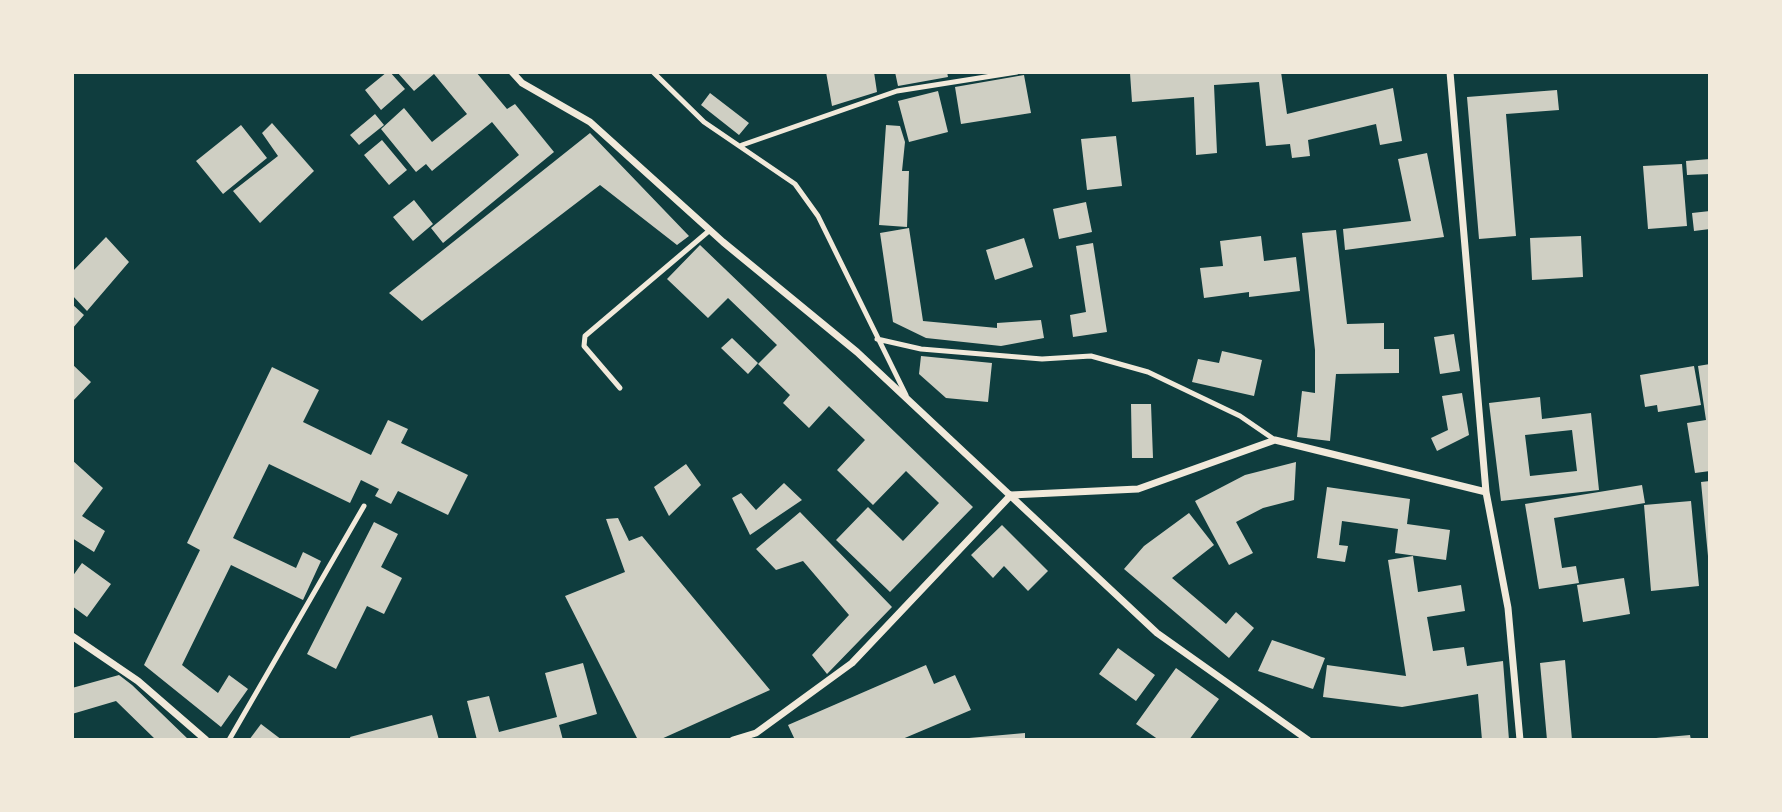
<!DOCTYPE html>
<style>
body{margin:0}
#map{position:relative;width:1782px;height:812px;overflow:hidden;background:#0f3d3e;font-family:"Asap Condensed",sans-serif}
canvas{display:block}
.frame{position:absolute;inset:0;border:74px solid #f1e9da;pointer-events:none}
</style>
<div id="map">
<canvas width="1782" height="812"></canvas>
<div class="frame"></div>
</div>
<script>
const c = document.querySelector('canvas').getContext('2d');
c.lineJoin = 'round';
function fill(path, color) { c.fillStyle = color; c.fill(path, 'evenodd'); }
const poly = rows => new Path2D(rows.map(r => 'M' + r).join(''));
function strokePath(path, color, width, dash) { c.strokeStyle = color; c.lineWidth = width; c.lineCap = dash ? 'butt' : 'round'; c.setLineDash(dash || []); c.stroke(path); }
fill(poly([
 [387,72,390,72,405,89,381,110,365,90],
 [397,72,476,72,507,109,515,104,554,152,443,243,431,228,519,155,492,122,432,171,426,164,416,172,381,129,404,108,432,142,467,114,434,74,414,91],
 [826,72,874,72,877,92,832,106],
 [895,72,947,72,948,77,898,86],
 [1151,72,1281,72,1287,114,1393,88,1402,141,1380,145,1376,124,1308,140,1310,156,1292,158,1290,144,1266,146,1259,82,1214,85,1217,153,1196,155,1194,97,1132,102,1130,73],
 [1024,75,1031,113,961,124,955,87],
 [1557,90,1559,110,1506,114,1516,236,1479,239,1467,97],
 [938,91,948,132,909,142,898,101],
 [710,93,749,123,739,135,701,105],
 [375,114,384,125,359,145,350,135],
 [272,123,314,171,260,223,233,191,278,156,262,133],
 [241,125,267,158,223,194,196,161],
 [886,125,900,126,905,142,902,171,909,171,907,227,879,225],
 [590,133,689,236,677,245,600,185,422,321,389,293],
 [1116,136,1122,186,1087,190,1081,139],
 [382,140,407,170,389,185,364,155],
 [1427,153,1444,237,1345,250,1343,229,1411,221,1398,159],
 [1710,159,1710,174,1687,175,1686,161],
 [1682,164,1687,226,1648,229,1643,166],
 [414,200,433,224,413,241,393,217],
 [1086,202,1092,232,1059,239,1053,209],
 [1710,211,1710,229,1694,231,1692,213],
 [909,228,923,321,997,328,997,323,1041,320,1044,338,1001,346,926,338,893,322,880,233],
 [1336,230,1347,324,1384,323,1384,349,1399,349,1399,373,1336,374,1330,441,1297,437,1302,391,1315,393,1315,350,1302,233],
 [1261,236,1264,261,1296,257,1300,291,1249,297,1249,292,1204,298,1200,268,1223,266,1220,241],
 [1581,236,1583,277,1532,280,1530,238],
 [106,237,129,262,87,311,72,295,72,272],
 [1024,238,1033,267,995,280,986,250],
 [1093,243,1107,332,1073,337,1070,315,1086,312,1076,246],
 [700,245,973,507,890,592,836,540,868,507,903,541,939,503,906,471,873,505,837,470,865,440,829,406,809,428,783,403,790,395,758,364,777,345,728,298,708,318,667,279],
 [72,304,84,315,72,329],
 [1454,334,1460,371,1440,374,1434,337],
 [732,338,758,363,748,374,721,348],
 [1222,351,1262,360,1254,396,1192,382,1198,359,1219,363],
 [921,356,992,363,988,402,946,398,919,374],
 [72,364,91,382,72,402],
 [1710,364,1710,471,1695,473,1687,423,1706,420,1698,366],
 [1694,366,1701,405,1658,412,1657,405,1645,407,1640,375],
 [272,367,319,390,303,422,371,455,388,420,408,429,401,443,468,475,448,515,398,491,391,504,375,496,379,489,361,480,350,503,269,464,233,538,296,568,303,552,321,561,303,600,231,565,182,665,218,693,229,675,248,689,221,727,144,665,200,550,187,543],
 [1462,393,1469,435,1437,451,1431,438,1448,430,1442,396],
 [1540,397,1542,419,1591,413,1599,490,1501,501,1489,403],
 [1572,430,1577,471,1530,476,1525,435],
 [1131,404,1151,404,1153,458,1132,458],
 [72,460,103,488,82,516,105,531,94,552,72,538],
 [1296,462,1294,500,1263,508,1236,522,1253,553,1229,565,1195,501,1245,475],
 [686,464,701,485,669,516,654,487],
 [1710,481,1710,556,1708,556,1701,482],
 [784,483,802,500,750,535,732,498,741,493,756,510],
 [1642,485,1645,503,1554,518,1562,568,1576,566,1579,583,1539,589,1525,504],
 [1327,487,1410,499,1407,524,1450,530,1446,560,1395,553,1398,529,1342,521,1339,545,1348,546,1345,562,1317,558],
 [1691,501,1699,586,1651,591,1644,505],
 [800,512,892,607,827,674,812,655,849,615,803,561,776,570,756,549],
 [1189,513,1214,545,1172,578,1226,624,1236,612,1254,628,1229,658,1124,569,1144,546],
 [618,518,629,541,642,536,770,690,659,740,638,740,565,596,625,572,606,519],
 [374,522,398,534,381,567,402,578,384,614,367,606,336,669,307,654],
 [1002,525,1048,571,1028,591,1004,566,993,578,971,555],
 [1413,556,1418,592,1461,585,1465,611,1427,617,1433,651,1464,647,1467,666,1503,661,1509,740,1482,740,1478,694,1402,707,1323,697,1327,665,1406,676,1388,560],
 [82,563,111,584,87,617,72,606,72,577],
 [1624,578,1630,614,1583,622,1577,585],
 [1272,640,1325,658,1313,689,1258,671],
 [1118,648,1155,675,1136,701,1099,674],
 [1565,660,1572,740,1547,740,1540,663],
 [583,663,597,714,559,725,563,740,477,740,467,701,489,696,499,732,557,717,545,673],
 [926,665,934,684,955,675,971,710,900,740,795,740,788,725],
 [1176,668,1219,699,1189,740,1159,740,1136,724],
 [119,675,132,685,189,740,156,740,116,701,72,714,72,688],
 [432,715,439,740,351,740,350,737],
 [261,724,282,740,249,740],
 [1025,733,1025,740,970,740,969,738],
 [1690,735,1691,740,1656,740,1656,738]
]), '#cfcfc3');
strokePath(poly([
 [653,72,704,122,795,184,818,216,906,395],
 [742,145,897,91,1017,72],
 [877,339,921,349,1042,359,1091,356,1148,372,1240,416,1275,440],
 [620,388,584,346,585,336,710,230],
 [229,740,364,506]
]), '#f1e9da', 5);
strokePath(poly([
 [512,72,522,83,590,122,723,242,857,352,1157,633,1308,740],
 [1450,72,1486,492,1508,608,1520,740],
 [1011,495,1138,489,1275,440,1486,492],
 [72,636,138,681,206,740],
 [733,740,756,733,852,663,1011,495]
]), '#f1e9da', 7);
</script>
